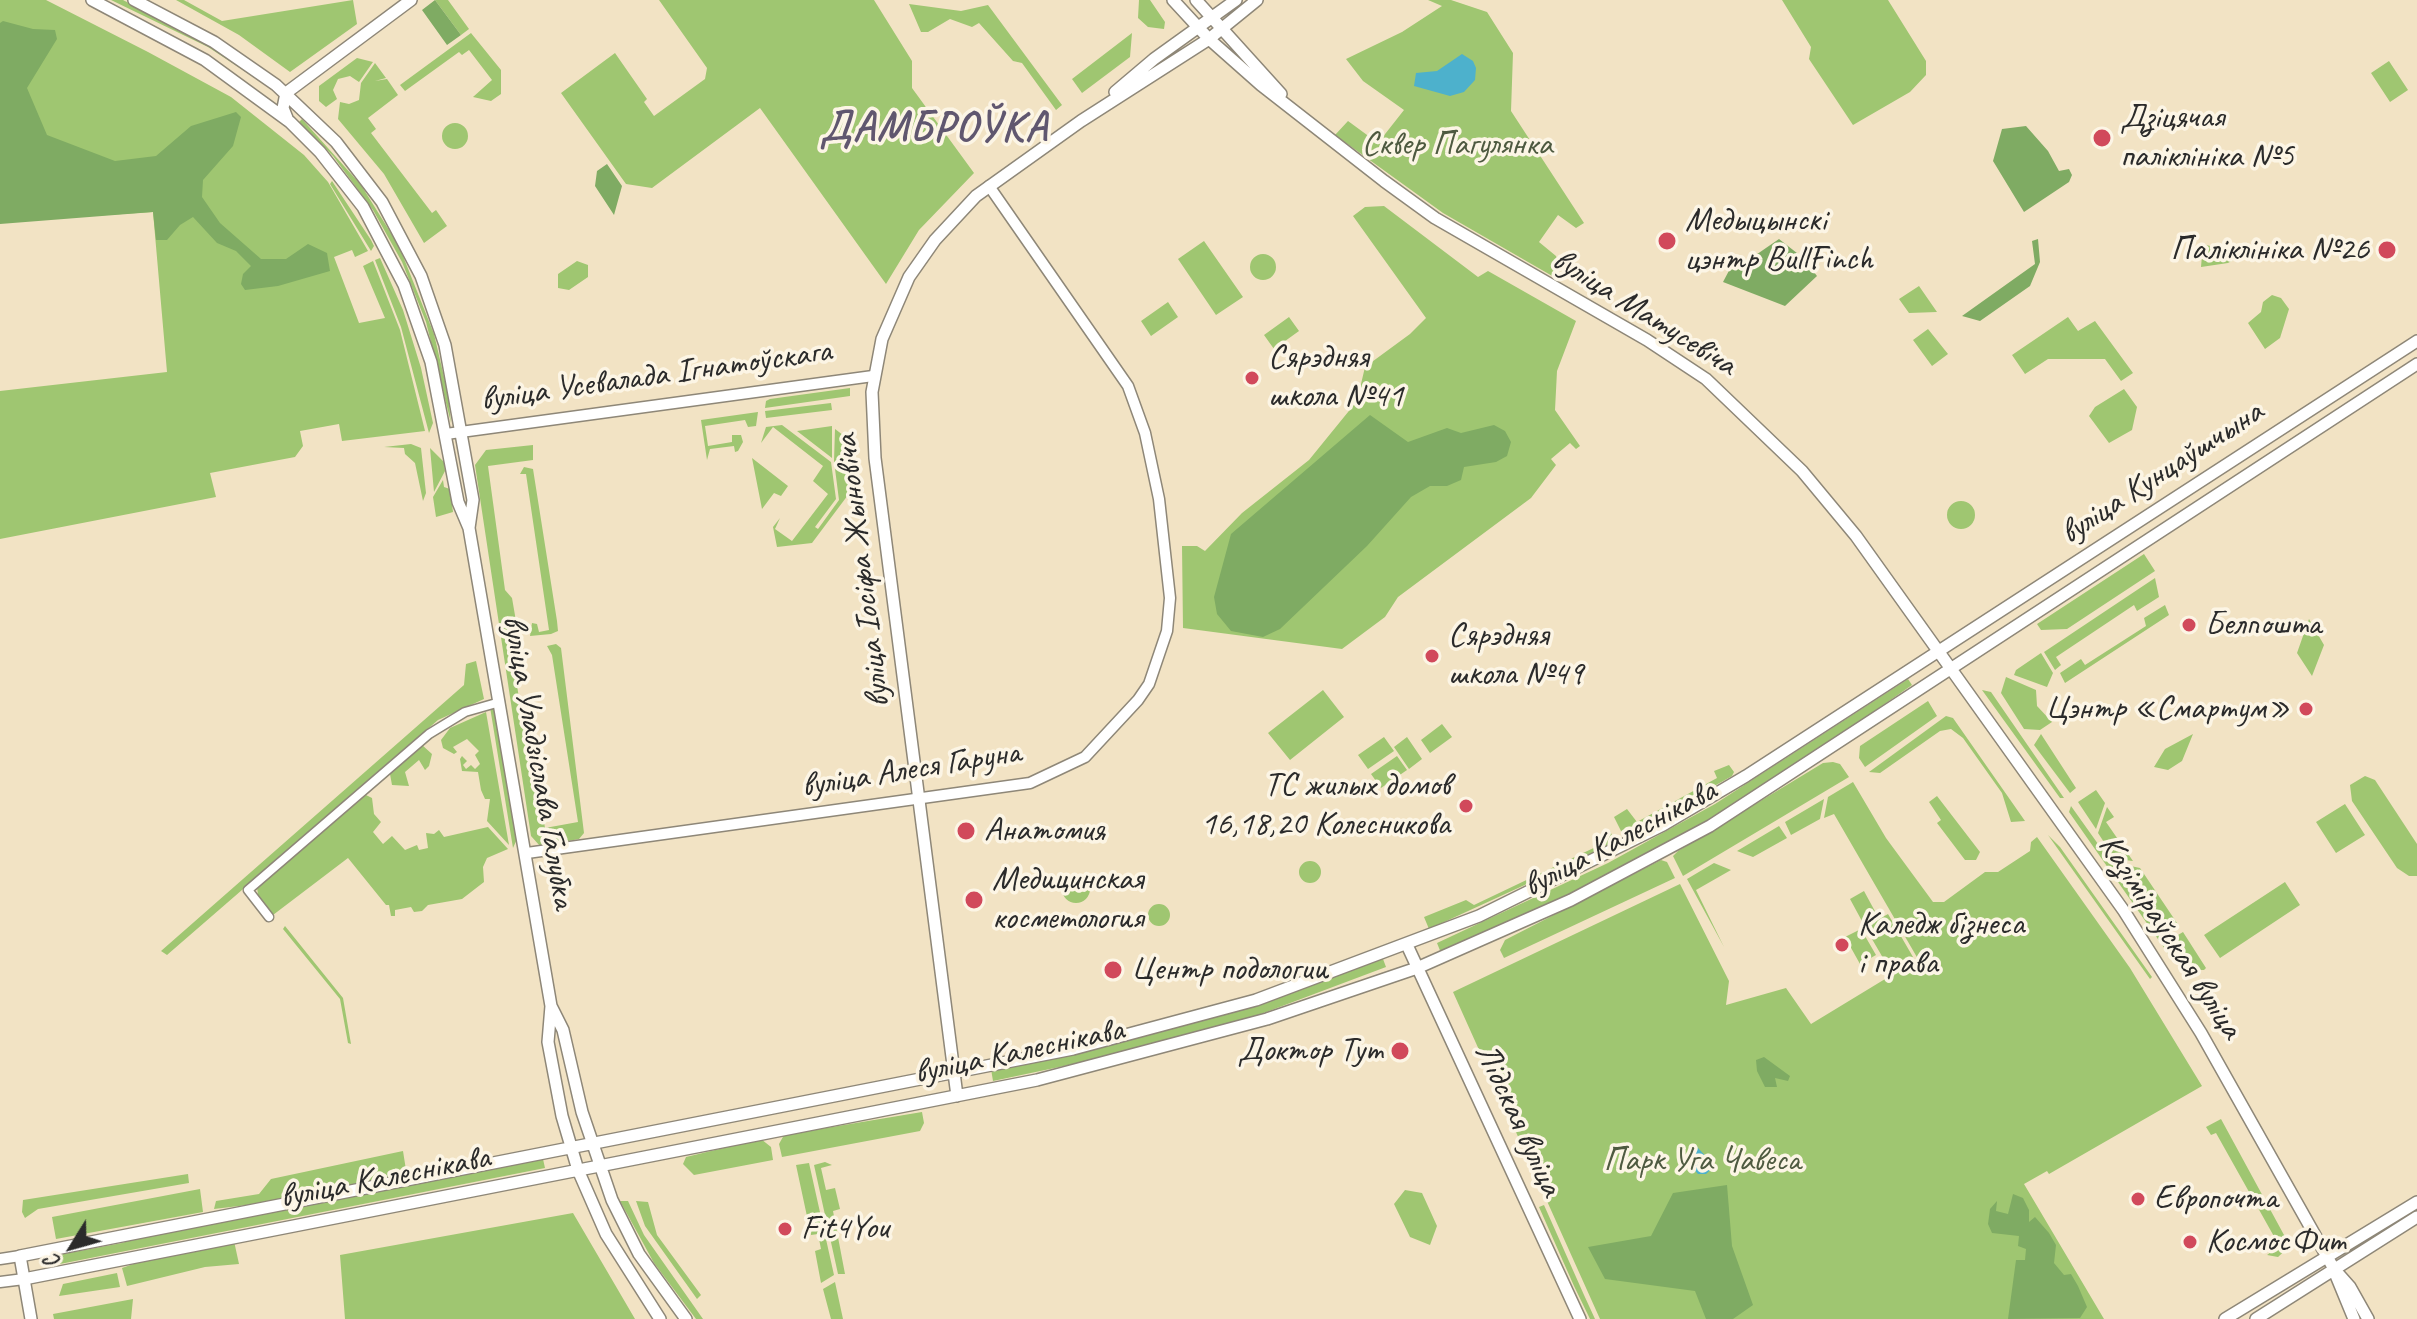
<!DOCTYPE html>
<meta charset="utf-8">
<style>
body{margin:0}
#map{position:relative;width:2417px;height:1319px;overflow:hidden;background:#f2e3c4;font-family:Caveat,sans-serif}
canvas{display:block}
.north{position:absolute;left:32px;top:1207px;width:80px;height:80px;-webkit-text-stroke:6px #fcf5e5;paint-order:stroke;rotate:233deg;font-size:22px;font-weight:700;line-height:32px;text-align:center;color:#2b2b2b}
.north::after{content:'';display:block;margin:auto;width:28px;height:36px;background:#2b2b2b;clip-path:polygon(50% 0,100% 100%,50% 72%,0 100%)}
</style>
<div id="map">
<canvas width="2417" height="1319"></canvas>
<div class="north">С</div>
</div>
<script>
const c = document.querySelector('canvas').getContext('2d');
c.lineJoin = 'round';
function fill(path, color) { c.fillStyle = color; c.fill(path, 'evenodd'); }
const poly = rows => new Path2D(rows.map(r => 'M' + r).join(''));
function strokePath(path, color, width, dash) { c.strokeStyle = color; c.lineWidth = width; c.lineCap = dash ? 'butt' : 'round'; c.setLineDash(dash || []); c.stroke(path); }
function write(font, color, halo, rows, align = 'center') {
  c.font = font + ' Caveat,sans-serif'; c.lineWidth = 7; c.setLineDash([]); c.textBaseline = 'middle'; c.strokeStyle = halo; c.fillStyle = color; for (const [text, x, y, turn = 0] of rows) {
    c.save(); c.translate(x, y); c.rotate((+turn || 0) * Math.PI / 180); c.textAlign = isNaN(turn) ? turn : align; if (halo) c.strokeText(text, 0, 0); c.fillText(text, 0, 0); c.restore();
  }
}
fill(poly([
 [0,0,46,0,148,52,231,97,304,155,328,182,368,251,355,257,352,250,334,257,359,323,385,318,363,266,373,261,400,330,425,431,342,441,339,424,300,431,303,446,295,457,210,473,216,497,0,539,0,391,167,372,153,212,0,222],
 [111,0,123,0,184,32,213,48,270,88,208,47],
 [176,0,184,0,222,21,353,0,357,24,290,72,239,35],
 [435,0,448,0,469,29,461,35],
 [659,0,874,0,912,61,912,88,974,173,919,230,886,284,760,108,652,188,626,184,561,93,615,53,647,99,644,102,654,116,705,79,707,68],
 [1139,0,1150,0,1165,22,1164,29,1148,27,1138,18],
 [1428,0,1451,0,1487,12,1513,53,1511,111,1584,223,1576,228,1558,215,1539,242,1556,256,1560,266,1554,277,1443,213,1335,135,1348,121,1378,143,1404,110,1363,81,1346,59,1402,32,1442,6],
 [1782,0,1888,0,1926,61,1926,75,1910,92,1853,125,1809,59,1811,47],
 [909,4,961,11,988,5,1062,105,1056,110,1022,63,1013,61,979,23,972,27,950,19,928,32,921,32],
 [471,33,501,70,501,94,491,101,473,97,492,80,469,50,462,55,459,52,405,91,400,85],
 [1132,33,1130,57,1082,93,1072,79],
 [357,58,373,62,359,82,350,76,338,79,333,90,337,99,326,107,319,101,319,86],
 [2389,61,2408,90,2390,102,2371,73],
 [375,63,386,78,375,81,387,79,398,95,368,118,376,129,371,133,432,213,436,210,447,226,424,243,384,174,338,119,340,102,349,104,359,100,361,83],
 [302,119,361,185,399,246,434,334,448,394,451,423,426,322,402,262,373,210,333,156,299,122],
 '442 136a13 13 0 1 1 26 0a13 13 0 1 1-26 0Z',
 [332,181,371,240,374,246,371,251,330,184],
 [1384,206,1478,277,1488,271,1576,321,1557,371,1555,410,1580,446,1576,449,1570,443,1551,459,1556,465,1531,498,1398,597,1385,617,1342,649,1183,628,1182,546,1197,546,1205,551,1242,513,1309,460,1357,401,1365,367,1410,334,1426,318,1353,216,1365,207],
 [1204,241,1243,297,1216,315,1178,259],
 [2203,244,2242,255,2228,263,2201,267],
 '1250 267a13 13 0 1 1 26 0a13 13 0 1 1-26 0Z',
 [380,258,403,310,421,368,433,423,429,433,401,327,375,260],
 [577,261,588,265,588,277,569,290,558,288,558,274],
 [1919,286,1937,312,1909,313,1899,299],
 [2272,295,2281,298,2289,309,2280,338,2265,349,2248,323,2261,312,2263,302],
 [1168,302,1178,317,1151,336,1141,321],
 [1289,317,1299,331,1274,349,1264,335],
 [2068,317,2078,331,2095,321,2133,373,2121,381,2105,359,2048,359,2025,374,2012,355],
 [1928,329,1948,354,1932,366,1913,340],
 [850,388,850,396,765,408,766,401,770,399],
 [2124,389,2137,407,2132,430,2109,443,2089,416,2095,407],
 [831,403,832,410,766,418,765,411],
 [758,412,756,426,748,427,745,420,705,426,708,446,732,442,732,435,741,435,743,442,738,451,735,452,734,446,710,449,707,460,701,420],
 [782,425,831,462,836,499,815,527,818,529,839,500,834,461,835,429,851,441,852,452,847,452,854,487,812,543,777,547,773,527,780,518,775,529,792,541,828,494,813,481,823,466,773,427,761,443,766,427],
 [832,426,832,458,797,431],
 [411,444,421,448,426,493,423,501,415,463,405,454,404,448,384,447],
 [533,445,533,460,488,466,505,590,512,598,521,650,512,652,520,705,526,705,545,828,578,822,552,655,547,646,556,644,561,648,584,833,579,839,540,846,531,836,475,465,486,450],
 [430,448,444,462,445,471,434,492],
 [752,458,788,486,781,496,774,493,762,509],
 [524,467,533,469,557,621,558,631,551,634,530,636,532,623,537,624,539,632,549,630,526,474,520,474],
 [443,480,444,487,450,489,453,512,436,517,433,497],
 '1947 515a14 14 0 1 1 28 0a14 14 0 1 1-28 0Z',
 [2144,554,2155,571,2067,629,2041,630,2037,624],
 [2155,578,2159,597,2137,611,2134,605,2056,657,2061,665,2055,670,2044,652],
 [2165,605,2169,615,2065,683,2060,673,2081,659,2085,665,2146,626,2144,618],
 [2309,619,2324,645,2312,676,2297,653],
 [2041,653,2053,673,2047,687,2014,675,2016,670],
 [476,661,484,699,438,720,167,955,161,951,464,685,466,664],
 [2006,677,2036,690,2037,706,2052,722,2040,730,2024,729,2001,693],
 [1908,679,1912,685,1767,786,1671,843,1558,900,1441,953,1437,943,1608,863,1715,804],
 [1323,690,1344,717,1290,760,1268,733],
 [1982,690,1991,692,2064,798,2060,798],
 [1928,701,1937,716,1865,767,1859,758,1860,746],
 [490,707,496,711,517,839,513,848],
 [486,712,509,845,487,821,490,799,485,799,481,790,478,772,462,771,460,759,462,756,467,761,463,765,466,769,471,765,475,769,480,764,475,755,479,751,467,739,453,747,457,752,454,754,443,748,441,740,450,728],
 [1946,716,1953,718,2025,821,2011,822,2002,793,1963,738,1951,729,1940,731,1880,773,1869,772],
 [1442,724,1452,737,1430,753,1421,740],
 [2041,734,2076,788,2070,793,2034,745],
 [2193,734,2182,761,2168,770,2154,767,2165,749],
 [1384,737,1394,751,1368,769,1358,755],
 [1407,737,1422,759,1409,769,1394,747],
 [422,745,432,754,429,766,425,770,419,760,405,772,409,786,392,785,390,774],
 [1397,756,1407,770,1381,788,1371,774],
 [1833,762,1840,764,1849,777,1683,876,1673,856,1678,851,1823,763],
 [1729,765,1734,772,1732,776,1624,837,1614,817,1627,809,1637,822,1717,778,1714,771],
 [2365,776,2375,780,2417,844,2417,876,2409,876,2397,868,2352,801,2350,785],
 [1853,782,1886,838,1933,902,1944,902,1985,872,1998,872,2030,851,2031,842,2037,837,2130,968,2202,1086,2049,1174,2047,1171,2024,1184,2104,1319,1600,1319,1453,992,1680,884,1729,981,1726,1005,1786,988,1811,1024,1918,959,1834,814,1824,818,1828,797],
 [2096,790,2105,803,2096,829,2078,802],
 [366,795,372,798,374,814,381,822,373,832,383,844,392,836,405,850,417,845,419,850,428,848,426,833,434,834,439,830,444,837,488,827,508,849,487,858,483,867,484,882,462,899,428,905,422,911,414,912,411,907,395,910,395,916,391,916,389,905,386,905,348,858,273,915,258,895,257,887],
 [1937,796,1980,852,1976,860,1965,860,1937,823,1941,820,1929,802],
 [1824,799,1820,819,1791,835,1785,822],
 [2345,804,2365,835,2336,853,2316,822],
 [2071,806,2177,955,2177,960,2174,962,2069,812],
 [2107,807,2114,817,2106,822,2133,861,2115,859,2098,833],
 [1779,826,1787,838,1753,857,1737,851],
 [1610,831,1616,843,1429,929,1424,917,1466,900,1474,905,1602,844,1599,837],
 [2048,835,2060,847,2152,977,2150,979],
 [1661,860,1667,862,1675,878,1504,958,1500,950,1505,940],
 '1299 872a11 11 0 1 1 22 0a11 11 0 1 1-22 0Z',
 [1714,863,1731,870,1696,890,1724,947,1687,879],
 [2121,864,2140,868,2179,926,2174,930,2165,928],
 '1062 889a14 14 0 1 1 28 0a14 14 0 1 1-28 0Z',
 [2285,882,2300,905,2220,958,2204,935],
 [1864,891,1877,915,1863,923,1850,899],
 '1148 915a11 11 0 1 1 22 0a11 11 0 1 1-22 0Z',
 [1888,914,1913,957,1890,970,1865,927],
 [285,926,343,998,351,1044,348,1043,340,999,283,929],
 [1861,929,1876,955,1860,964,1845,937],
 [2183,932,2206,968,2204,970,2195,970,2177,944,2178,935],
 [1383,959,1386,967,1253,1017,1135,1051,993,1081,991,1069,1105,1046,1204,1019],
 [922,1112,924,1123,920,1131,782,1157,779,1144,784,1135],
 [2221,1119,2290,1246,2278,1257,2267,1255,2275,1249,2272,1244,2276,1240,2216,1133,2211,1135,2206,1127],
 [761,1139,771,1147,773,1160,694,1175,683,1164,686,1157],
 [403,1151,406,1170,403,1175,264,1203,214,1209,216,1201,259,1194,271,1179],
 [543,1159,545,1168,60,1264,58,1255,122,1243,152,1233],
 [825,1162,832,1165,821,1168,826,1190,835,1188,840,1209,833,1211,845,1274,838,1274,814,1165],
 [809,1163,834,1275,821,1283,815,1251,821,1249,818,1234,811,1235,796,1165],
 [188,1174,189,1183,38,1209,25,1218,22,1212,23,1200],
 [200,1189,203,1212,56,1239,52,1217],
 [1405,1190,1422,1193,1437,1226,1430,1245,1410,1237,1394,1204],
 [620,1201,628,1201,644,1235,703,1319,696,1319,654,1263],
 [636,1201,648,1202,657,1235,701,1295,697,1299,645,1226],
 [1544,1205,1584,1295,1595,1319,1590,1319,1574,1286,1539,1207],
 [573,1213,635,1319,345,1319,340,1255],
 [234,1241,239,1264,205,1267,127,1286,122,1268,162,1254],
 [117,1273,120,1287,59,1296,63,1284],
 [835,1282,843,1319,831,1319,823,1289],
 [133,1299,131,1319,54,1319,53,1314]
]), '#9fc671');
fill(poly([
 [435,0,461,35,447,45,422,10],
 [3,21,33,29,55,30,57,39,27,88,47,135,115,161,156,156,191,126,236,112,241,117,233,146,203,180,202,197,220,223,261,259,286,259,308,244,327,253,330,271,278,286,245,290,241,284,243,274,251,266,236,251,217,243,193,217,180,225,167,240,156,240,153,212,0,224,0,23],
 [2026,126,2048,151,2059,171,2069,169,2072,175,2069,182,2024,212,1993,161,2002,129],
 [607,164,622,186,614,215,595,186,597,171],
 [1779,239,1802,257,1817,276,1785,306,1723,282,1732,265,1750,259],
 [2038,239,2040,262,2030,286,1980,321,1962,316,2035,264,2032,241],
 [1370,415,1408,442,1447,428,1461,433,1494,425,1505,431,1511,442,1507,456,1496,462,1464,467,1461,480,1447,486,1430,486,1411,497,1367,546,1280,629,1263,637,1231,631,1217,614,1214,597,1231,534],
 [1764,1057,1790,1076,1788,1081,1775,1078,1777,1087,1765,1087,1757,1071,1756,1060],
 [1727,1185,1732,1246,1753,1305,1733,1319,1706,1319,1695,1291,1605,1279,1588,1247,1651,1236,1673,1193],
 [2013,1194,2023,1198,2029,1210,2029,1222,2035,1217,2049,1233,2056,1245,2054,1263,2064,1275,2071,1274,2078,1286,2087,1307,2080,1318,2008,1319,2016,1260,2025,1260,2026,1249,2018,1246,2019,1236,1992,1233,1988,1224,1990,1209,1997,1201,1996,1211,2008,1214]
]), '#7fab63');
fill(poly([
 [1462,54,1473,61,1476,68,1475,80,1464,92,1450,96,1414,86,1416,73,1437,71],
 [1697,1147,1715,1166,1706,1174,1698,1174,1684,1159]
]), '#4db1cc');
const minor = poly([
 [269,917,248,890,429,734,465,712,500,702]
]);
const tertiary = poly([
 [446,434,873,376],
 [527,853,1030,783,1085,757,1138,700,1149,684,1167,631,1170,598,1159,499,1145,433,1128,386,989,186],
 [0,1259,20,1256],
 [0,1282,24,1279]
]);
const secondary = poly([
 [92,0,205,60,290,122,320,152,363,207,404,285,431,362,458,502,469,528,551,1006,548,1042,562,1116,578,1170,606,1234,660,1319],
 [134,0,214,42,276,85,336,142,382,202,421,276,445,345,473,500,469,528],
 [1173,0,1209,39,1261,85,1384,181,1435,218,1647,340,1706,379,1802,471,1856,536,2124,911,2201,1033,2334,1269,2350,1287,2368,1319],
 [1196,0,1281,94],
 [1115,92,1154,59,1236,0],
 [287,118,283,108,286,93,411,0],
 [1407,945,1580,1319],
 [551,1006,563,1030,582,1112,612,1200,639,1254,686,1319],
 [957,1096,875,458,872,392,882,339,909,277,935,240,976,196,1081,121,1209,39,1257,0],
 [2335,1273,2354,1319],
 [24,1279,1037,1080,1267,1019,1417,968,1571,900,1710,826,2417,364],
 [31,1319,20,1256,1073,1049,1256,1000,1479,916,1663,825,1746,776,2417,341],
 [2225,1319,2417,1202],
 [2256,1319,2417,1217]
]);
strokePath(minor, '#8e8778', 11);
strokePath(tertiary, '#8e8778', 13);
strokePath(secondary, '#8e8778', 14);
strokePath(minor, '#fff', 8);
strokePath(tertiary, '#fff', 10);
strokePath(secondary, '#fff', 11);
for (const [x, y, r, color] of [
 [2102,138,10,"#d1495b"],
 [1667,241,10,"#d1495b"],
 [2387,250,10,"#d1495b"],
 [1252,378,8,"#d1495b"],
 [2189,625,8,"#d1495b"],
 [1432,656,8,"#d1495b"],
 [2306,709,8,"#d1495b"],
 [1466,806,8,"#d1495b"],
 [966,831,10,"#d1495b"],
 [974,900,10,"#d1495b"],
 [1842,945,8,"#d1495b"],
 [1113,970,10,"#d1495b"],
 [1400,1051,10,"#d1495b"],
 [2138,1199,8,"#d1495b"],
 [785,1229,8,"#d1495b"],
 [2190,1242,8,"#d1495b"]
]) { const dot = new Path2D(); dot.arc(x, y, r, 0, 2 * Math.PI); c.fillStyle = color; c.fill(dot); strokePath(dot, '#fcf5e5', 3); }
write('34px', '#2b2b2b', '#fcf5e5', [
 ["Дзіцячая",2120,118],
 ["паліклініка №5",2120,157],
 ["Медыцынскі",1685,221],
 ["цэнтр BullFinch",1685,260],
 ["Паліклініка №26",2369,250,"right"],
 ["Сярэдняя",1268,358],
 ["школа №41",1268,397],
 ["Белпошта",2205,625],
 ["Сярэдняя",1448,636],
 ["школа №49",1448,675],
 ["Цэнтр «Смартум»",2290,709,"right"],
 ["ТС жилых домов",1450,786,"right"],
 ["16,18,20 Колесникова",1450,825,"right"],
 ["Анатомия",984,831],
 ["Медицинская",992,880],
 ["косметология",992,919],
 ["Каледж бізнеса",1858,925],
 ["і права",1858,964],
 ["Центр подологии",1131,970],
 ["Доктор Тут",1382,1051,"right"],
 ["Европочта",2154,1199],
 ["Fit4You",801,1229],
 ["КосмосФит",2206,1242]
], 'left');
write('34px', '#4e5a40', '#fcf5e5', [
 ["Сквер Пагулянка",1457,145],
 ["Парк Уга Чавеса",1702,1161]
]);
write('34px', '#2b2b2b', '#fcf5e5', [
 ["вуліца Матусевіча",1644,313,32],
 ["вуліца Усевалада Ігнатоўскага",656,376,-8],
 ["вуліца Кунцаўшчына",2162,473,-33],
 ["вуліца Іосіфа Жыновіча",863,571,-97],
 ["вуліца Уладзіслава Галубка",538,762,80],
 ["вуліца Алеся Гаруна",911,770,-9],
 ["вуліца Калеснікава",1620,839,-28],
 ["Казіміраўская вуліца",2170,937,57],
 ["вуліца Калеснікава",1019,1052,-12],
 ["Лідская вуліца",1518,1120,65],
 ["вуліца Калеснікава",385,1178,-11]
]);
c.letterSpacing = '2px';
write('bold 42px', '#60576f', '#fcf5e5', [
 ["ДАМБРОЎКА",934,129]
]);
c.letterSpacing = '0px';
</script>
